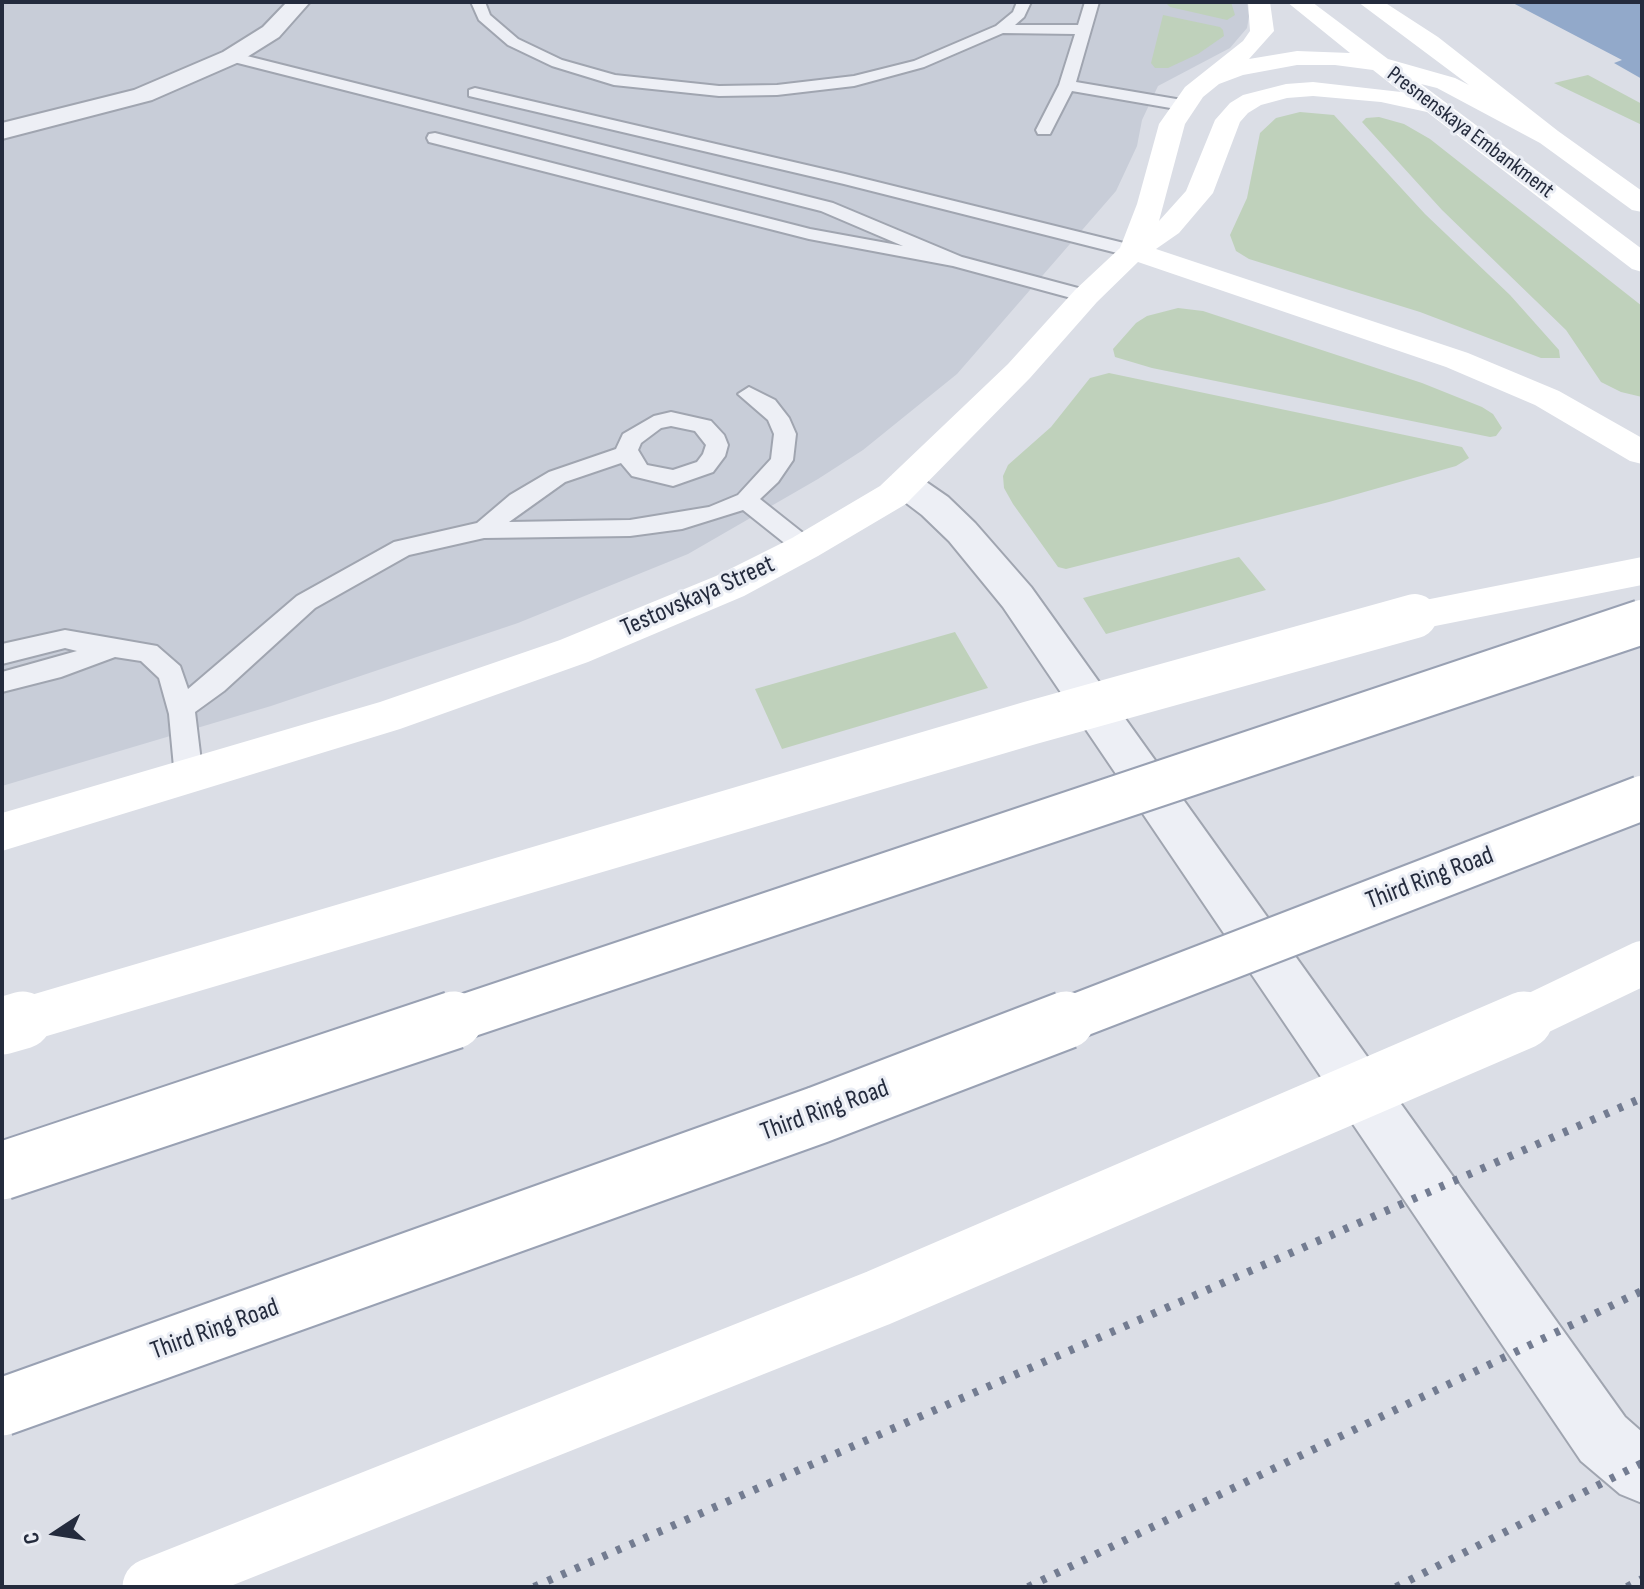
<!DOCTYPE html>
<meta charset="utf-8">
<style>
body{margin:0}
#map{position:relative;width:1644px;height:1589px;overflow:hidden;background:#dbdee6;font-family:"Sofia Sans Condensed",sans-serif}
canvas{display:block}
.frame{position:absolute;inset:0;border:4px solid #242b3d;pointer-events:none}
.north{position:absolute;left:16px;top:1493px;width:80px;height:80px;-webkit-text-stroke:6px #eaedf4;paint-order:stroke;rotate:258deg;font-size:22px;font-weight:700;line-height:32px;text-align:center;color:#242b3d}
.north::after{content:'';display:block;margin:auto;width:28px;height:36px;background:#242b3d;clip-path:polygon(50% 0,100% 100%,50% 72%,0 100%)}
</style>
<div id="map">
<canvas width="1644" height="1589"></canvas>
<div class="frame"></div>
<div class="north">С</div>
</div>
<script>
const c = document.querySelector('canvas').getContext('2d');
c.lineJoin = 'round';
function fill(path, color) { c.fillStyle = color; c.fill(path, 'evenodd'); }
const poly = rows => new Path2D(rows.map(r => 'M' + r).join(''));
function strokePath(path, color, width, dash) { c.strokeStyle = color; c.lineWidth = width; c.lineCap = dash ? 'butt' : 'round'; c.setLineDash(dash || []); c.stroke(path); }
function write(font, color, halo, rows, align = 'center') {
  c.font = font + ' "Sofia Sans Condensed",sans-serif'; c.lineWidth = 6; c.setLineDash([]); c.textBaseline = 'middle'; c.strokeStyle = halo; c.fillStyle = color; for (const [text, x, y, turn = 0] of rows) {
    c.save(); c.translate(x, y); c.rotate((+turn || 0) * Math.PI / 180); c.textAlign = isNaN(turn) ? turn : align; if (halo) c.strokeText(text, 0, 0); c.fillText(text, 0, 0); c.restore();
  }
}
fill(poly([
 [2,2,1247,2,1249,16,1247,28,1230,48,1158,86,1142,120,1137,146,1116,191,957,374,863,450,818,479,688,554,518,623,271,706,2,786]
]), '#c8cdd8');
fill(poly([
 [1165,2,1231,2,1235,15,1227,20,1170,7],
 [1163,15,1220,27,1223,30,1224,36,1198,54,1168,68,1155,68,1151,63],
 [1588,75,1642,104,1642,125,1554,83],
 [1300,112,1334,115,1425,214,1510,295,1559,350,1560,358,1541,358,1420,312,1249,259,1236,251,1230,235,1247,198,1260,133,1276,118],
 [1379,117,1404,124,1430,139,1642,306,1642,397,1621,392,1601,382,1566,330,1442,210,1362,122,1366,118],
 [1178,308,1203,311,1422,383,1482,407,1493,414,1502,428,1496,436,1490,437,1152,368,1115,357,1113,349,1136,323,1147,316],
 [1109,373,1462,447,1469,458,1456,466,1329,502,1066,569,1058,567,1013,504,1004,488,1003,476,1008,465,1051,427,1090,378],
 [1239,557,1266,590,1106,634,1083,598],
 [955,632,988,688,782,749,755,689]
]), '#bfd1bb');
fill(poly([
 [1511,2,1642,2,1642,79,1614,63,1622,60]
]), '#92a9ca');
const service = poly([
 [471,2,485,2,490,15,518,39,562,60,615,75,719,86,777,85,854,76,914,61,996,26,1013,12,1017,2,1031,2,1024,17,1015,25,1078,25,1085,2,1099,2,1076,82,1182,100,1190,105,1182,110,1072,91,1050,134,1038,134,1036,130,1059,85,1075,34,1003,33,924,67,854,86,777,95,719,96,614,85,552,66,508,45,479,20,471,2],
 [231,52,833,203,962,257,1093,292,1096,296,1086,302,953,266,809,239,429,142,427,138,429,134,435,133,810,229,903,246,821,211,226,60,223,57,231,52],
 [475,88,845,174,1140,247,1142,251,1133,257,844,184,469,96,469,90,475,88],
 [749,387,775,400,789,418,796,434,793,460,778,482,760,499,813,541,817,547,813,553,805,555,797,553,743,510,682,529,630,536,484,538,409,555,315,608,224,691,195,712,203,778,199,786,189,789,179,786,175,778,169,714,159,678,141,661,115,657,61,677,2,692,2,672,77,651,65,648,2,664,2,644,65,630,157,646,180,666,188,689,297,596,394,542,477,523,510,495,549,472,616,449,623,434,654,416,671,412,711,421,724,435,728,445,725,456,713,472,673,486,632,476,621,463,565,482,509,522,630,520,709,507,738,495,771,459,774,434,768,420,738,394,749,387],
 [671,426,695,431,706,445,703,454,697,462,673,470,647,465,638,450,641,443,661,428,671,426]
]);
const minor = poly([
 [287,2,310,2,279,37,239,62,152,100,2,139,2,123,134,90,223,52,263,27,287,2],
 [906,473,919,477,948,497,975,523,1031,587,1625,1417,1642,1432,1642,1503,1620,1494,1581,1461,1003,607,949,541,922,515,893,493,888,485,893,477,906,473]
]);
strokePath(service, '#a0a5b0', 4);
strokePath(minor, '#a0a5b0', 4);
fill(service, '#edeff5');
fill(minor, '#edeff5');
fill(poly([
 [1248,2,1270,2,1274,31,1249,59,1297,51,1350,53,1287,2,1312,2,1388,59,1455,78,1469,85,1358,2,1384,2,1438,37,1558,131,1642,191,1642,212,1632,210,1540,143,1437,88,1421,84,1642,249,1642,272,1632,269,1427,112,1381,102,1313,96,1287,98,1261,105,1248,113,1240,122,1213,193,1179,233,1156,249,1468,353,1559,391,1642,438,1642,464,1630,461,1535,405,1446,367,1138,262,1097,302,1030,378,906,504,818,556,744,596,588,662,400,729,2,851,2,813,380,702,560,640,716,576,792,538,880,486,1008,364,1075,290,1120,248,1137,204,1159,124,1185,87,1243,41,1250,31,1248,2],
 [1297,65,1335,65,1373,70,1401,92,1313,82,1286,84,1243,95,1230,103,1215,120,1186,191,1159,221,1185,124,1203,97,1219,84,1243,75,1297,65],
 [1642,557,1642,585,1415,630,1401,626,1395,616,1401,606,1415,602,1642,557]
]), '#fff');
strokePath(poly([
 [534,1587,1642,1098],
 [1028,1587,1642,1291],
 [1396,1587,1642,1463],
 [1627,1587,1642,1579]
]), '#737c91', 8, [5, 10]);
const primaryBridgeFar1 = poly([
 [448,1022,1642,622],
 [1061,1022,1642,798]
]);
const primaryBridge = poly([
 [2,1171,454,1020],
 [2,1407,818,1115,1066,1020]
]);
strokePath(primaryBridgeFar1, '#99a1b3', 48, []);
strokePath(primaryBridge, '#99a1b3', 61, []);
strokePath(poly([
 [17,1022,1030,723,1415,616],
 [1519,1022,1642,963]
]), '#fff', 44);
strokePath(poly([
 [2,1026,23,1020],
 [151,1587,878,1298,1524,1020]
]), '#fff', 57);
strokePath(primaryBridgeFar1, '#fff', 44);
strokePath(primaryBridge, '#fff', 57);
write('22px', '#242b3d', '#eaedf4', [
 ["Presnenskaya Embankment",1470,133,37]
]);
write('26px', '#242b3d', '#eaedf4', [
 ["Testovskaya Street",698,597,-24],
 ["Third Ring Road",1430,879,-21],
 ["Third Ring Road",825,1111,-20],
 ["Third Ring Road",215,1330,-20]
]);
</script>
